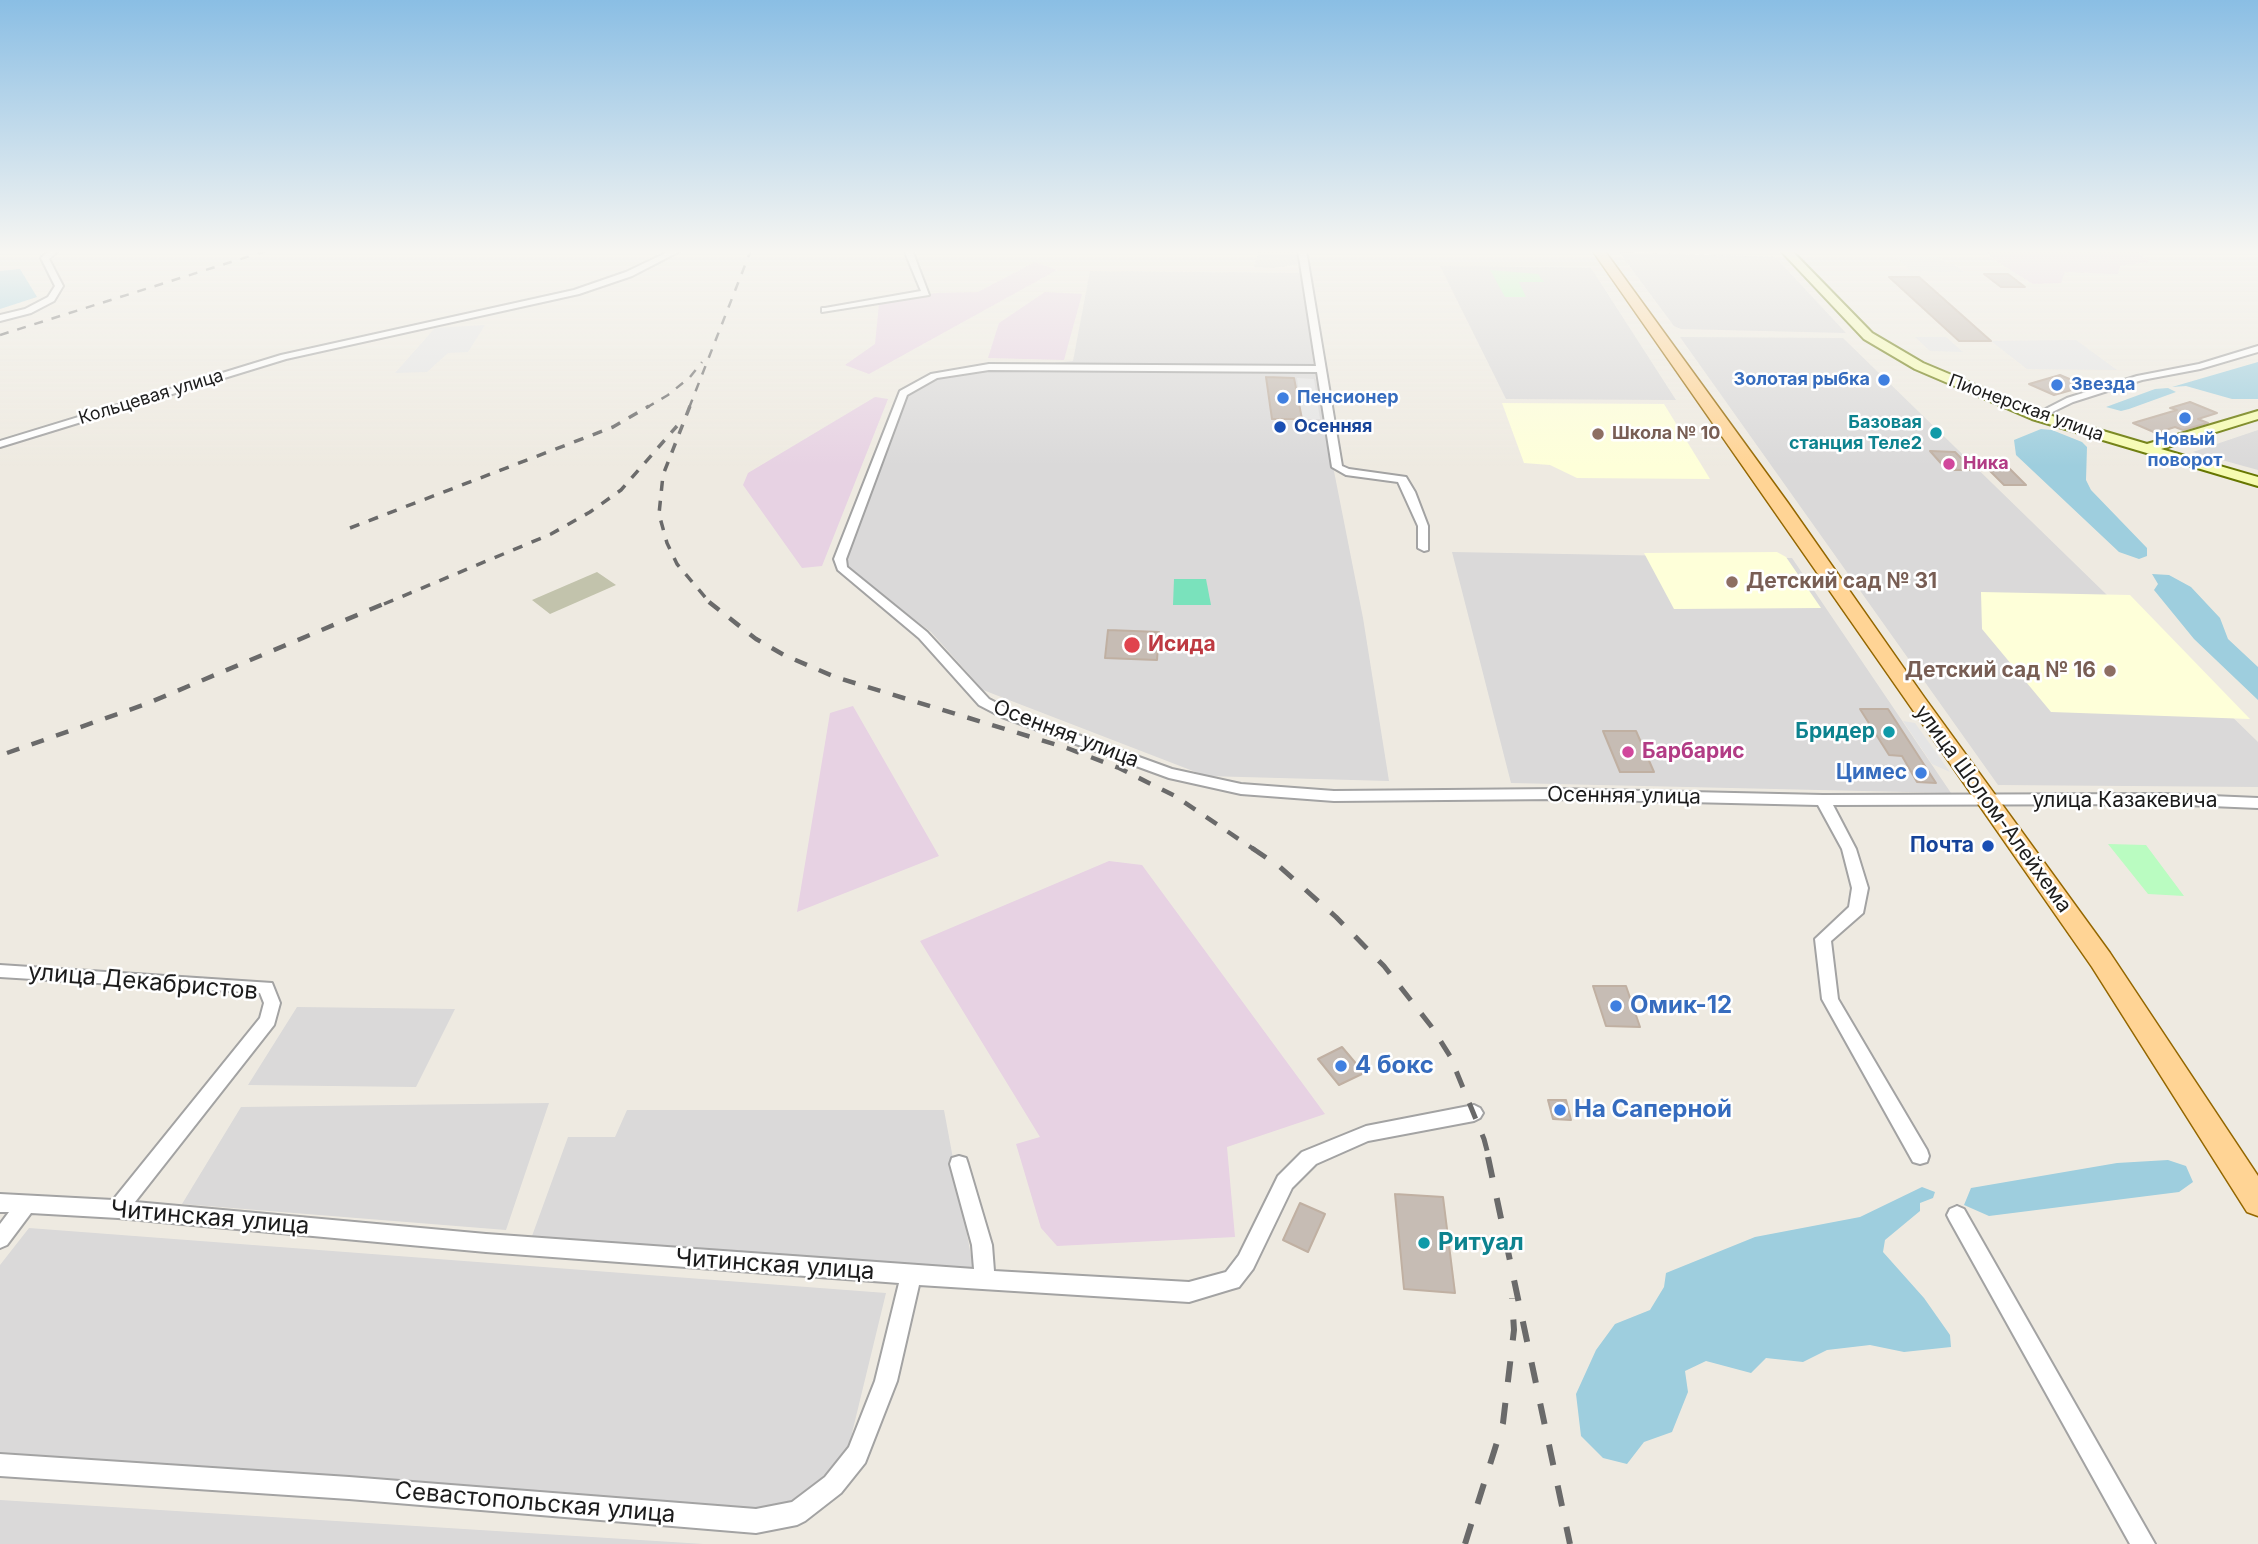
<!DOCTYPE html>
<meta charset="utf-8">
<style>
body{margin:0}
canvas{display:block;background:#eeeae1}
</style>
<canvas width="2258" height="1544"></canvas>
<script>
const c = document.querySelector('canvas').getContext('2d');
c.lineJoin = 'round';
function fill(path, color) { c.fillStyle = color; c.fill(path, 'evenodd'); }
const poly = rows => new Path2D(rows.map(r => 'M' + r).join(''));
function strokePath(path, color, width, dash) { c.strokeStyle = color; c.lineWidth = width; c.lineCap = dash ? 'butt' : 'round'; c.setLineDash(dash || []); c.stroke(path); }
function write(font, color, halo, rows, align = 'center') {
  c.font = font + ' Inter,sans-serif'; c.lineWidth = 5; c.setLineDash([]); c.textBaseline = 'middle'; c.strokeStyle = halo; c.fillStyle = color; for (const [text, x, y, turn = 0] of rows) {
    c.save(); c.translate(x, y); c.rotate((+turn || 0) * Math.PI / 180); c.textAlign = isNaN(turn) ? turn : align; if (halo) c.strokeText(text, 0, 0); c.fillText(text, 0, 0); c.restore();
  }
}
fill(poly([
 [1259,250,1297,250,1299,264,1274,268,1254,267],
 [1619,252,1775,257,1846,333,1681,329,1674,326],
 [1440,266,1591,268,1676,400,1506,399],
 [1090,271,1304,273,1314,370,1363,618,1389,781,1206,776,983,690,931,632,842,564,906,394,949,374,1073,361],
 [1680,337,1843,338,2258,742,2258,787,1998,785],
 [2258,430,2258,470,2193,452],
 [1452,552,1792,558,1951,793,1511,783],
 [297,1007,455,1009,416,1087,248,1085],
 [549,1103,506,1230,182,1204,241,1107],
 [627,1110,944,1110,974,1272,532,1236,568,1137,615,1137],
 [29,1228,886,1293,844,1466,800,1522,0,1460,0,1265],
 [0,1500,704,1544,0,1544]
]), '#dad9d9');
fill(poly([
 [1985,250,2136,250,2149,262,2120,266,2118,274,2065,272,2061,283,2033,284,1993,259],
 [1035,262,1057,270,869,374,845,365,875,344,879,304,936,293,978,292],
 [1045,292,1082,294,1064,360,988,358,999,323],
 [875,397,888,399,822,566,802,568,743,485,748,473],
 [853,706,939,856,797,912,830,713],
 [1109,861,1142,865,1325,1114,1227,1147,1235,1237,1057,1246,1041,1228,1016,1144,1040,1137,920,941]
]), '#e7d2e3');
fill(poly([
 [1502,403,1664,404,1710,479,1577,478,1550,465,1524,463],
 [1777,552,1786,557,1821,608,1674,609,1644,553],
 [1981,592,2130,595,2250,719,2051,712,1982,629]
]), '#feffd9');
fill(poly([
 [597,572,616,585,550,614,532,600]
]), '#c2c3ac');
fill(poly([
 [1490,270,1538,274,1544,282,1519,282,1526,297,1505,297],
 [2108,844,2146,845,2184,896,2148,894]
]), '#bafcc1');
fill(poly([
 [1174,579,1206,579,1211,605,1173,605]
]), '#7ae2bc');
fill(poly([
 [1896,257,1939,257,1946,264,1954,264,1964,272,1911,271],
 [485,325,468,352,448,353,427,372,395,373,435,328],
 [1915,337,1946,337,1963,352,1930,351],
 [2076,340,2117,370,2027,369,1991,341],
 [1297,378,1314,379,1320,419,1302,419],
 [1903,721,1915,723,1950,772,1932,764]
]), '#e4e4e4');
fill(poly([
 [20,269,37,297,0,309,0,271],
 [2258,362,2258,399,2232,399,2186,386,2172,387],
 [2168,388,2176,392,2129,409,2121,411,2106,407,2155,389],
 [2041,429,2052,430,2082,442,2087,447,2086,480,2091,490,2147,548,2147,556,2139,559,2119,552,2016,455,2014,440],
 [2152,574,2169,575,2191,587,2220,618,2228,639,2258,667,2258,700,2194,639,2154,590,2158,584],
 [2168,1160,2186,1166,2193,1182,2179,1192,1989,1216,1964,1205,1971,1188,2117,1163],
 [1922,1187,1935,1192,1933,1198,1920,1203,1920,1211,1885,1240,1883,1252,1924,1298,1950,1335,1951,1347,1904,1352,1870,1345,1827,1350,1803,1362,1766,1358,1751,1373,1706,1361,1685,1371,1688,1392,1672,1432,1644,1442,1627,1464,1603,1458,1581,1436,1576,1394,1596,1350,1615,1324,1650,1310,1664,1287,1666,1273,1755,1237,1860,1217]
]), '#9ecede');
const building = poly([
 [1984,274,2008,274,2025,287,2001,287,1984,274],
 [1889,277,1919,277,1991,341,1959,341,1889,277],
 [2060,375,2086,386,2054,395,2029,384,2060,375],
 [1266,377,1294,378,1302,419,1272,419,1266,377],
 [2190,402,2217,413,2198,419,2208,423,2183,430,2175,427,2156,433,2133,423,2177,410,2170,408,2190,402],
 [1930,451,1955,452,1973,470,1947,470,1930,451],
 [1985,466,2007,466,2026,485,2004,485,1985,466],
 [1108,630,1159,632,1157,660,1105,658,1108,630],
 [1860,709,1888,709,1936,783,1917,782,1902,756,1889,755,1860,709],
 [1603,731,1636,731,1654,772,1620,772,1603,731],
 [1593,986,1626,986,1640,1027,1606,1026,1593,986],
 [1342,1047,1364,1073,1339,1085,1318,1059,1342,1047],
 [1548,1100,1566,1100,1571,1120,1553,1119,1548,1100],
 [1395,1194,1443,1197,1455,1293,1404,1289,1395,1194],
 [1300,1203,1325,1214,1308,1252,1283,1240,1300,1203]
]);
fill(building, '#c6bcb4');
strokePath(building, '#c0b0a2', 2);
const minor = poly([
 [50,250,59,250,49,259,63,286,54,301,31,313,0,321,0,315,25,309,48,297,55,286,41,258,50,250],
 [672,250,682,250,632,276,579,294,286,359,0,447,0,441,281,355,574,290,626,272,672,250],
 [904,250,912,250,929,295,822,312,822,308,825,308,921,291,904,250],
 [1298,250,1306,250,1342,466,1349,469,1406,477,1415,492,1428,526,1428,550,1424,551,1418,548,1418,526,1398,482,1346,475,1332,467,1317,372,989,370,937,378,907,395,846,559,847,567,927,632,989,699,1012,711,1172,769,1241,784,1334,791,1557,789,1823,795,2164,794,2258,798,2258,808,2164,804,1833,805,1856,849,1868,888,1863,913,1831,941,1838,999,1927,1150,1929,1156,1927,1162,1920,1164,1913,1162,1822,999,1815,939,1849,907,1852,888,1842,849,1818,805,1557,799,1334,801,1241,794,1169,778,1002,717,979,705,919,638,838,570,834,559,900,391,931,374,989,364,1316,366,1298,250],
 [2258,346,2258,352,2200,369,2142,380,2073,402,2040,418,2032,416,2067,398,2137,376,2199,364,2258,346],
 [0,965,272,983,280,1003,274,1025,135,1202,486,1234,974,1269,972,1245,950,1164,952,1158,959,1156,966,1158,968,1164,992,1245,994,1271,1189,1282,1226,1272,1239,1255,1278,1176,1302,1152,1366,1126,1474,1105,1480,1108,1483,1113,1480,1118,1474,1121,1368,1141,1316,1164,1292,1188,1253,1269,1239,1287,1232,1289,1189,1302,919,1285,897,1381,865,1463,841,1493,805,1521,797,1525,756,1533,349,1499,0,1476,0,1454,349,1477,756,1509,792,1502,825,1477,849,1447,875,1381,899,1283,486,1252,118,1218,31,1213,7,1245,0,1248,0,1224,9,1212,0,1212,0,1194,113,1200,260,1018,264,1003,260,993,0,977,0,965],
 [1957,1206,1964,1209,2155,1544,2130,1544,1950,1221,1947,1215,1950,1209,1957,1206]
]);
const secondary = poly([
 [1780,250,1791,250,1872,333,1923,363,2042,413,2147,444,2258,411,2258,419,2161,449,2258,477,2258,486,2032,419,1915,369,1864,339,1780,250]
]);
const primary = poly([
 [1592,250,1604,250,1788,503,1924,697,2110,953,2258,1176,2258,1216,2247,1212,2092,967,1592,250]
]);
strokePath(minor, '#a3a3a3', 4);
strokePath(secondary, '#667600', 4);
strokePath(primary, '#946700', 3);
fill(minor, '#fff');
fill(secondary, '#f6fcb0');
fill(primary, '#ffd495');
strokePath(poly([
 [0,335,269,250],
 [646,408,668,395,690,377,702,362],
 [689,408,751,250]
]), '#6a6a6a', 2.5, [9, 9]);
strokePath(poly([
 [690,406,663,475,659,514,667,543,677,564,711,604],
 [350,528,613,427,649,406],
 [384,604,551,534,590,512,621,490,677,426]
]), '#6a6a6a', 3.5, [10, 10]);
strokePath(poly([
 [709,602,756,639,784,655,835,677,1067,748,1119,768,1175,796,1255,850],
 [7,753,146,704,388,602]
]), '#6a6a6a', 4.5, [13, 13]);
strokePath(poly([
 [1252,848,1280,867,1336,917,1384,966,1431,1026,1450,1056,1484,1139,1489,1158]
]), '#6a6a6a', 5, [17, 17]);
strokePath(poly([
 [1488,1157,1570,1544],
 [1465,1544,1503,1423,1514,1330,1512,1298]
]), '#6a6a6a', 6, [21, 21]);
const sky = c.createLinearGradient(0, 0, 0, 466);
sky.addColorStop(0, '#8abee4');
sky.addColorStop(0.54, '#f7f6f2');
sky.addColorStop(1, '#f7f6f200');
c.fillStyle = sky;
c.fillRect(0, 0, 2258, 466);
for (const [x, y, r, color] of [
 [1884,380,7,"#3f7fe0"],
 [2057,385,7,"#3f7fe0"],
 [1283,398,7,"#3f7fe0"],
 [2185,418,7,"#3f7fe0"],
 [1280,427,7,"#1a4fb4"],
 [1936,433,7,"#0f9aa8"],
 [1598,434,7,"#8d6e63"],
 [1949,464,7,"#d1479c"],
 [1732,582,7,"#8d6e63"],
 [1132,645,9,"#e0444e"],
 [2110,671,7,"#8d6e63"],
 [1889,732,7,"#0f9aa8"],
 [1628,752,7,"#d1479c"],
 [1921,773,7,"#3f7fe0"],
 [1988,846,7,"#1a4fb4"],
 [1616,1006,7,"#3f7fe0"],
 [1341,1066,7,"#3f7fe0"],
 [1560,1110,7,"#3f7fe0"],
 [1424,1243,7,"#0f9aa8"]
]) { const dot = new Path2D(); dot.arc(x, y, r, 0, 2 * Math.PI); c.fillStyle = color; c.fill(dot); strokePath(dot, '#fff', 2.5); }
write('bold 18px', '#366cbe', '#fff', [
 ["Золотая рыбка",1870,380,"right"],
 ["Звезда",2071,385],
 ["Пенсионер",1297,398],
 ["Новый",2185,440,"center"],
 ["поворот",2185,461,"center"]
], 'left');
write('18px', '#1c1c1c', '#fff', [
 ["Кольцевая улица",151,397,-17],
 ["Пионерская улица",2026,408,20]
]);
write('bold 18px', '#0d838f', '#fff', [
 ["Базовая",1922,423],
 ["станция Теле2",1922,444]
], 'right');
write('bold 18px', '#164399', '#fff', [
 ["Осенняя",1294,427]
], 'left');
write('bold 18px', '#785e54', '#fff', [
 ["Школа № 10",1612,434]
], 'left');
write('bold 18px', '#b23c85', '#fff', [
 ["Ника",1963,464]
], 'left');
write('bold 21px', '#785e54', '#fff', [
 ["Детский сад № 31",1746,582],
 ["Детский сад № 16",2096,671,"right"]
], 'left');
write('bold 21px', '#be3a42', '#fff', [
 ["Исида",1148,645]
], 'left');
write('bold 21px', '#0d838f', '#fff', [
 ["Бридер",1875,732]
], 'right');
write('21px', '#1c1c1c', '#fff', [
 ["Осенняя улица",1066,734,21],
 ["Осенняя улица",1624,796,1],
 ["улица Казакевича",2125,801],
 ["улица Шолом-Алейхема",1993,809,54]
]);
write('bold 21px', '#b23c85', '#fff', [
 ["Барбарис",1642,752]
], 'left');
write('bold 21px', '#366cbe', '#fff', [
 ["Цимес",1907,773]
], 'right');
write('bold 21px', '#164399', '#fff', [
 ["Почта",1974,846]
], 'right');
write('24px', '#1c1c1c', '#fff', [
 ["улица Декабристов",143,982,5],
 ["Читинская улица",210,1218,5],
 ["Читинская улица",775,1265,4],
 ["Севастопольская улица",535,1503,5]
]);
write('bold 24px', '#366cbe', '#fff', [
 ["Омик-12",1630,1006],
 ["4 бокс",1355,1066],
 ["На Саперной",1574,1110]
], 'left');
write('bold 24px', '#0d838f', '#fff', [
 ["Ритуал",1438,1243]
], 'left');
</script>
